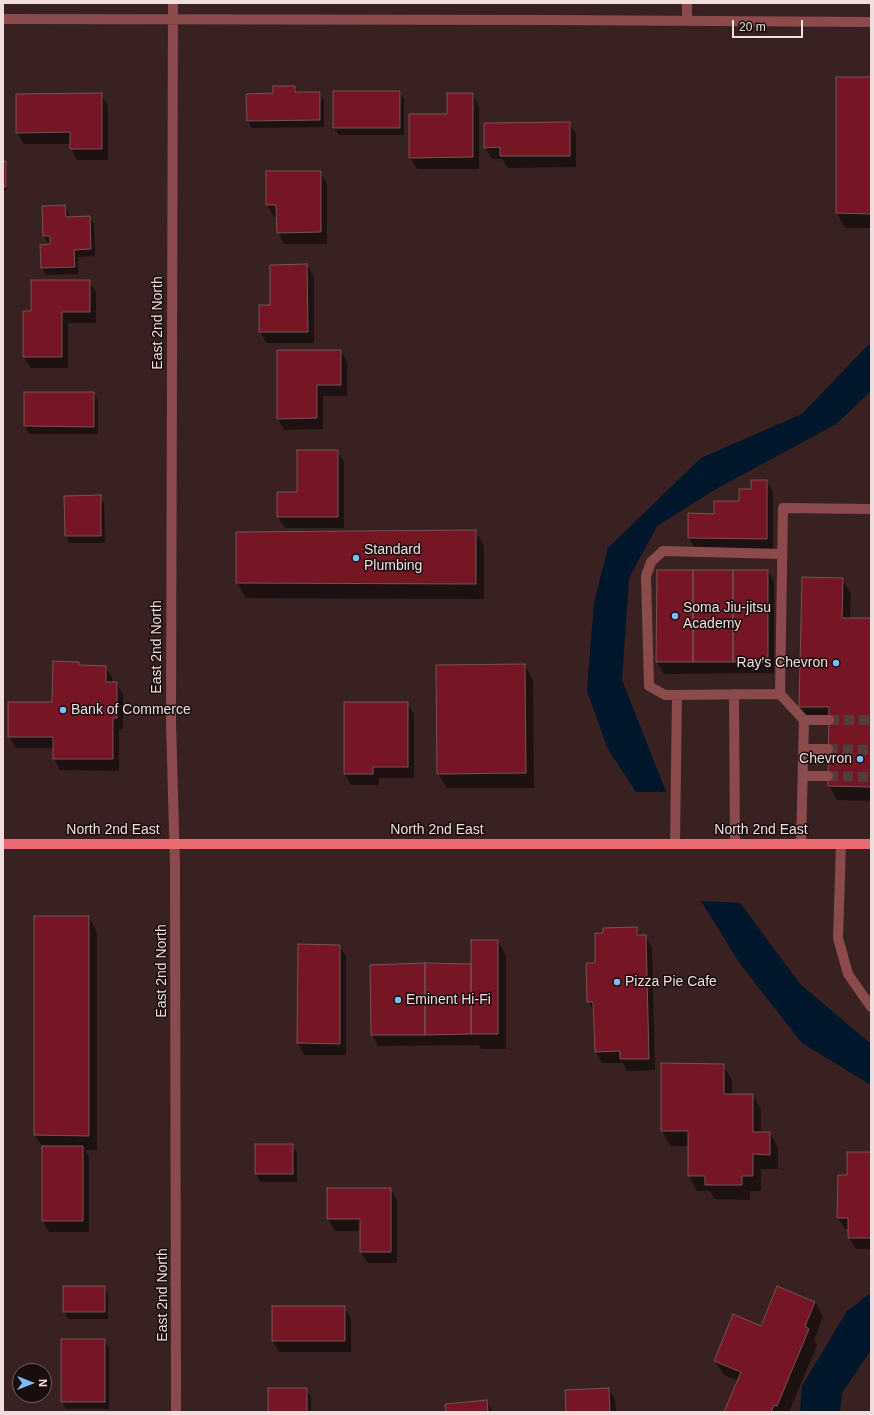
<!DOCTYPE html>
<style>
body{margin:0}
#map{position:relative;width:874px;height:1415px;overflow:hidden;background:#392021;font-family:Arial,sans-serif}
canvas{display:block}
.frame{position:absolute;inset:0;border:4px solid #f0dede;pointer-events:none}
.north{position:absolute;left:12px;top:1363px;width:40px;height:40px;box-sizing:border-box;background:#190d0e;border:1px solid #6f6161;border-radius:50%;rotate:90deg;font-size:11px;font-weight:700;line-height:16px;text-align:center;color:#f0dede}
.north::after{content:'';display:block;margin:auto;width:14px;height:18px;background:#7abff8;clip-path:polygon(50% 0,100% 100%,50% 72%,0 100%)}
.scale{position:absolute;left:732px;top:20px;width:71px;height:18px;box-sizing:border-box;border:2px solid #f0dede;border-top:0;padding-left:5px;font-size:12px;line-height:14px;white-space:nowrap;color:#f0dede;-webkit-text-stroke:3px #190d0e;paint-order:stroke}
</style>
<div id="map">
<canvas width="874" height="1415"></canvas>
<div class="frame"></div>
<div class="north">N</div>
<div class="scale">20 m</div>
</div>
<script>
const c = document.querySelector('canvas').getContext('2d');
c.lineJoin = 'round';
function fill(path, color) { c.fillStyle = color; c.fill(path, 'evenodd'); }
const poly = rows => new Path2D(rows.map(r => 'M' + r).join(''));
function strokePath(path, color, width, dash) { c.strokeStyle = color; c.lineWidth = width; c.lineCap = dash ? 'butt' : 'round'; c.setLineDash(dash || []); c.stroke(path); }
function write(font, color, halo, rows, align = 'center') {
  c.font = font + ' Arial,sans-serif'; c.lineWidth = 3; c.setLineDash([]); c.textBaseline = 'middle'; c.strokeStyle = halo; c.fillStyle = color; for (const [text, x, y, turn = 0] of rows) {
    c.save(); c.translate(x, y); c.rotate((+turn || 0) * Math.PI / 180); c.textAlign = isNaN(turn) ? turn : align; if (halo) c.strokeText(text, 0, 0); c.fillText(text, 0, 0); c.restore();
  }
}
fill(poly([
 [871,342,871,391,836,424,716,489,657,526,629,578,622,680,666,792,636,792,608,749,587,691,594,603,608,548,701,458,802,414],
 [701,901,740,903,800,984,871,1044,871,1085,802,1043,741,965],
 [871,1293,871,1350,842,1393,840,1412,800,1412,802,1386,847,1311]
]), '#00162a');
fill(poly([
 [837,78,871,78,871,228,845,228,837,213],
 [295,87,298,93,319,93,324,100,324,127,252,128,248,121,274,94],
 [400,92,404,99,404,135,339,135,334,128],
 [101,94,108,106,108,160,77,160,71,148,71,144,24,144,17,132],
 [472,94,479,106,479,169,417,169,410,157,448,115],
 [569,123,576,134,576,167,508,168,502,159,492,159,485,147],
 [3,162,5,162,7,165,7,190,3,190],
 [267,172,320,172,327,183,327,244,284,244,278,232,277,216,274,217,267,205],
 [65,206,69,214,69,217,90,217,94,224,95,256,78,257,78,274,46,275,42,268,49,245,44,236,43,207],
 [307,265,314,277,314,343,267,343,260,332,260,306,271,306],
 [89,281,96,292,96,323,68,323,68,368,31,368,24,357,32,312],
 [341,351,347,362,347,396,323,396,323,429,284,430,278,419],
 [94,393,98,401,98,434,29,434,25,426],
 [337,451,344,462,344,528,285,528,278,517],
 [767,481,773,492,773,550,695,549,689,538,715,515,740,502,752,490],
 [100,496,104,504,105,543,70,543,66,536],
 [475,531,484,546,484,599,246,598,237,583,237,533],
 [658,571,768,571,774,582,774,673,664,674,657,662],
 [842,579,851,594,850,619,871,619,871,801,837,800,829,785,830,722,809,721,800,706],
 [79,662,81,666,106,667,112,678,112,683,117,683,123,695,123,729,119,729,119,771,60,770,54,759,54,748,16,748,9,737,53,703],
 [525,665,533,680,534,788,447,788,438,773],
 [345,703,407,703,414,714,414,778,379,778,379,785,351,785,345,774],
 [35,917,89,917,97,932,97,1150,85,1150,89,1158,89,1232,49,1232,43,1221,43,1148,35,1135],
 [636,928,640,936,645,936,652,948,655,1070,627,1071,623,1063,602,1063,596,1052,595,1013,588,1002,596,964],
 [498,941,506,956,506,1049,481,1049,479,1045,378,1046,372,1034,472,965],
 [299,945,340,946,346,957,346,1055,304,1055,298,1043],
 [723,1065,732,1080,732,1095,753,1095,761,1110,761,1133,770,1133,778,1148,778,1169,761,1169,761,1191,750,1191,750,1200,715,1199,710,1191,697,1191,689,1176,689,1146,671,1146,662,1131],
 [292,1145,297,1153,297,1182,260,1182,256,1174],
 [871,1153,871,1249,856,1249,849,1238,849,1229,845,1229,838,1218,848,1176],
 [328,1189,391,1189,397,1200,397,1263,368,1263,361,1252,361,1231,335,1231,328,1219],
 [104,1287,108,1295,108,1319,68,1319,64,1311],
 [815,1302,823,1317,814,1340,817,1345,789,1412,725,1412,738,1381,724,1375,715,1361,762,1327],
 [344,1307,351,1319,351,1352,279,1352,273,1341],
 [105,1340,109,1348,109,1409,66,1409,62,1401],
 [306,1389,311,1397,311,1412,269,1412],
 [609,1389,615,1400,616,1412,567,1412],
 [486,1401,493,1412,447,1412]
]), '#0007');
const building = poly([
 [836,77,871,77,871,214,836,213,836,77],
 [273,86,295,86,295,92,320,92,320,120,247,121,246,94,273,93,273,86],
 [333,91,400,91,400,128,333,128,333,91],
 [102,93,102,149,70,149,70,132,16,133,16,94,102,93],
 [447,93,473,93,473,157,409,158,409,114,447,114,447,93],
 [570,122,570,156,500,156,500,147,484,148,484,123,570,122],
 [3,161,6,161,6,187,3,187,3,161],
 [266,171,321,171,321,232,277,233,276,205,266,205,266,171],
 [65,205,66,217,90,216,91,249,74,250,75,267,41,268,40,245,50,244,50,236,43,236,42,206,65,205],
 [307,264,308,332,259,332,259,305,270,305,270,265,307,264],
 [31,280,90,280,90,312,62,312,62,357,23,357,23,311,31,311,31,280],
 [277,350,341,350,341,385,317,385,317,418,277,419,277,350],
 [24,392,94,392,94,427,24,426,24,392],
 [297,450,338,450,338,517,277,517,277,492,297,492,297,450],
 [751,480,767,480,767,539,688,538,688,513,714,514,714,501,739,501,739,489,751,489,751,480],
 [101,495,101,536,65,536,64,496,101,495],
 [476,530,476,584,236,583,236,532,476,530],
 [657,570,693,570,693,662,656,662,657,570],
 [693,570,733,570,733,662,693,662,693,570],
 [733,570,768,570,768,662,733,662,733,570],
 [802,577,843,578,842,618,871,618,871,787,828,786,829,707,799,707,802,577],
 [53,661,79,662,79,665,106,666,106,682,117,682,117,718,113,718,113,759,53,759,53,737,8,737,8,702,52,702,53,661],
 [525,664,526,773,437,774,436,665,525,664],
 [344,702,408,702,408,767,373,767,373,774,344,774,344,702],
 [34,916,89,916,89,1136,34,1135,34,916],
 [637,927,637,935,646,935,649,1059,620,1059,620,1051,595,1052,593,1002,587,1002,586,963,595,963,595,933,603,933,603,928,637,927],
 [471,940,498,940,498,1034,471,1034,471,940],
 [298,944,340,945,340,1044,297,1043,298,944],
 [425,963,425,1035,371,1035,370,965,425,963],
 [425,963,471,964,471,1034,425,1035,425,963],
 [661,1063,724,1064,724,1094,753,1094,753,1132,770,1132,770,1155,753,1154,753,1176,742,1176,742,1185,705,1185,705,1176,688,1176,688,1131,661,1131,661,1063],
 [255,1144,293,1144,293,1174,255,1174,255,1144],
 [42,1146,83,1146,83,1221,42,1221,42,1146],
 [847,1152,871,1152,871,1238,848,1238,848,1218,837,1218,838,1175,847,1175,847,1152],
 [327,1188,391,1188,391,1252,360,1252,360,1219,327,1219,327,1188],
 [63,1286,105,1286,105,1312,63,1312,63,1286],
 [777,1286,815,1302,805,1326,809,1329,777,1406,774,1405,771,1412,724,1412,741,1372,714,1361,733,1314,761,1326,777,1286],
 [272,1306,345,1306,345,1341,272,1341,272,1306],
 [61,1339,105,1339,105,1402,61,1402,61,1339],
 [268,1388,307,1388,307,1412,268,1412,268,1388],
 [609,1388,610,1412,566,1412,565,1390,609,1388],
 [487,1400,488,1412,446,1412,445,1404,487,1400]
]);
fill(building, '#761624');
strokePath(building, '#725555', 1);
strokePath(poly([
 [829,720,871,720],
 [828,749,871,750],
 [828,776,871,777]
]), '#543c3d', 10, [10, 5]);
strokePath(poly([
 [173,3,171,722,175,866,176,1412],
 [3,19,553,20,871,22],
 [687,21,687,3],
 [734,694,735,844],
 [780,694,665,695,649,686,646,576,651,562,663,551,782,554],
 [804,720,829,720],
 [803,749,828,749],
 [803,776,828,776],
 [675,844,677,695],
 [801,844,804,720,780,694,783,508,871,509],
 [841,844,838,938,848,974,871,1007]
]), '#8b4b4d', 10);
strokePath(poly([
 [3,844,871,844]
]), '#eb6971', 10);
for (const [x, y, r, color] of [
 [356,558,4,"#7abff8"],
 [675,616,4,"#7abff8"],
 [836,663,4,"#7abff8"],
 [63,710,4,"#7abff8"],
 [860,759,4,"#7abff8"],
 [617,982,4,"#7abff8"],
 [398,1000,4,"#7abff8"]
]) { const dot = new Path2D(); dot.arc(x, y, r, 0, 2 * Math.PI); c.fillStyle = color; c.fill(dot); strokePath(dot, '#190d0e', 1.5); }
write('14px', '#f0dede', '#190d0e', [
 ["East 2nd North",158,323,-90],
 ["East 2nd North",157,647,-90],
 ["North 2nd East",113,830],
 ["North 2nd East",437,830],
 ["North 2nd East",761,830],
 ["East 2nd North",162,971,-90],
 ["East 2nd North",163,1295,-90]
]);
write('14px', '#f0dede', '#190d0e', [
 ["Standard",364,550],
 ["Plumbing",364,566],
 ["Soma Jiu-jitsu",683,608],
 ["Academy",683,624],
 ["Ray's Chevron",828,663,"right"],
 ["Bank of Commerce",71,710],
 ["Chevron",852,759,"right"],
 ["Pizza Pie Cafe",625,982],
 ["Eminent Hi-Fi",406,1000]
], 'left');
</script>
